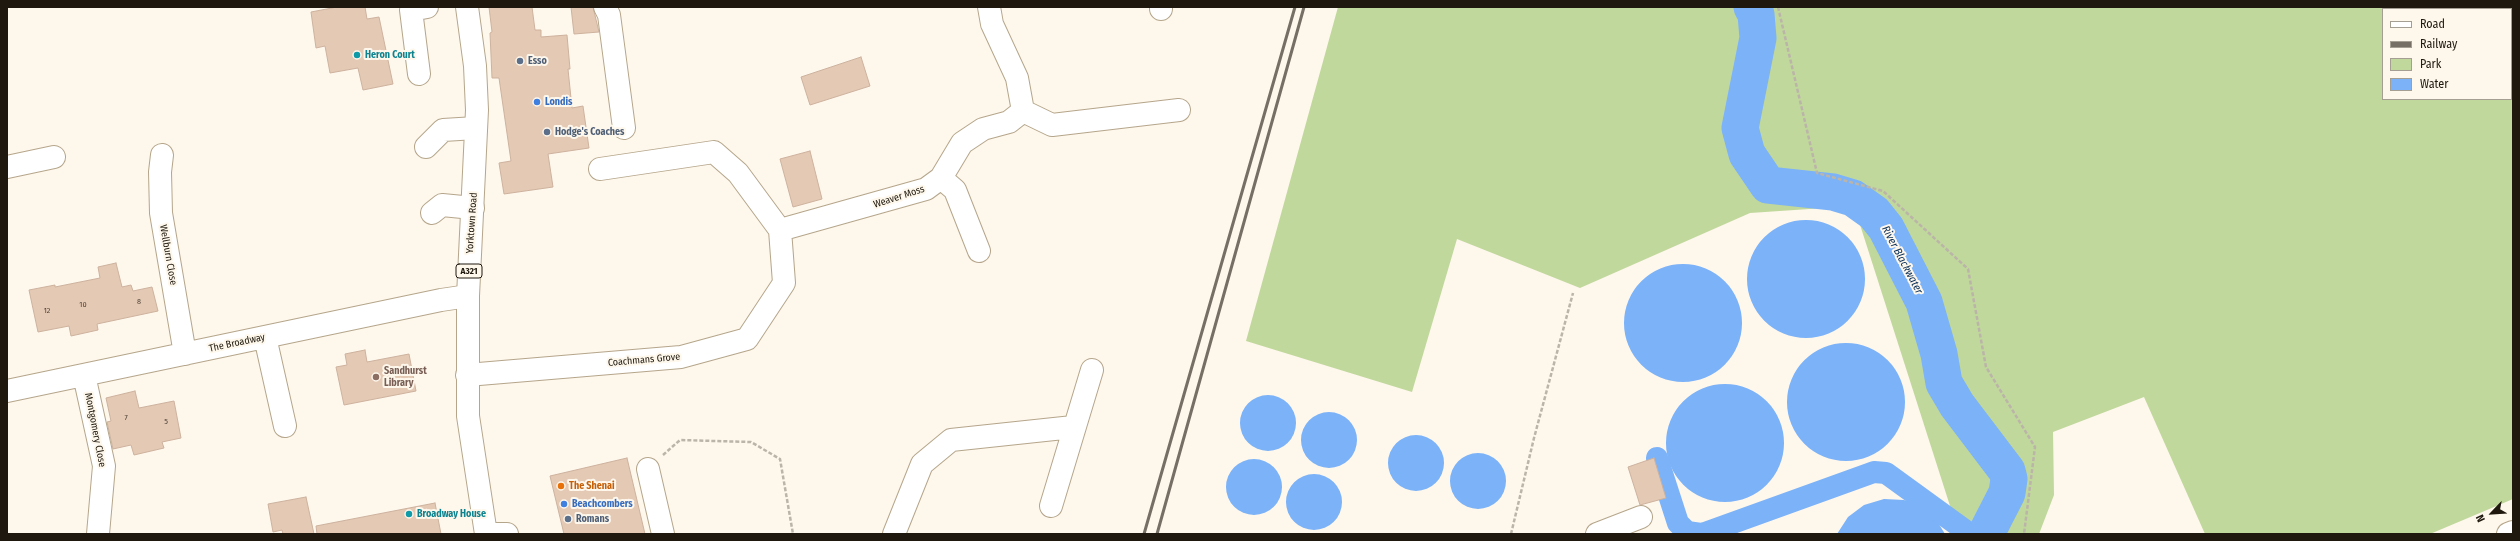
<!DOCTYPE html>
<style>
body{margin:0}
#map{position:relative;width:2520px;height:541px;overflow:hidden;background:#fef7ec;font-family:"Fira Sans Condensed",sans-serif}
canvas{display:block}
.frame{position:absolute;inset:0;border:8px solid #1e180e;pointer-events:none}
.legend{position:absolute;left:2382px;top:8px;width:130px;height:92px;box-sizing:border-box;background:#fef7ec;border:1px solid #a49e93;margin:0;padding:5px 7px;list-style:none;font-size:12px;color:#1e180e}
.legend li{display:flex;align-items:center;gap:8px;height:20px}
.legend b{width:20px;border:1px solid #a49e93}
.north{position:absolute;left:2472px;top:493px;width:40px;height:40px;-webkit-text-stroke:3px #fef7ec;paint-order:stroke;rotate:245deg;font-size:11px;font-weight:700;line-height:16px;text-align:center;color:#1e180e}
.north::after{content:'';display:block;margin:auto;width:14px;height:18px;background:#1e180e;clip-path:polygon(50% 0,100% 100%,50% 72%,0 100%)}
</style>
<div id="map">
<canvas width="2520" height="541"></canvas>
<div class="frame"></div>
<ul class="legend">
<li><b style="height:5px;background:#fff"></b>Road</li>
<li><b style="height:5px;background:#766f65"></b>Railway</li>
<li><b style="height:11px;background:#c1d89c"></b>Park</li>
<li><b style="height:11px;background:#7bb2f8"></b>Water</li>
</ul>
<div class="north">N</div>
</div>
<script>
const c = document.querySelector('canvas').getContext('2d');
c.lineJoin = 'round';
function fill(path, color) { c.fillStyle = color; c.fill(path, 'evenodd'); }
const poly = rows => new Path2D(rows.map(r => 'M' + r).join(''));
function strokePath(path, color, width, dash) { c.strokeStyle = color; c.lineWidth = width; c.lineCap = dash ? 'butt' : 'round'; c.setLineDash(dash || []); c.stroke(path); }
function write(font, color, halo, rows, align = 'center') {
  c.font = font + ' "Fira Sans Condensed",sans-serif'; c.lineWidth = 4; c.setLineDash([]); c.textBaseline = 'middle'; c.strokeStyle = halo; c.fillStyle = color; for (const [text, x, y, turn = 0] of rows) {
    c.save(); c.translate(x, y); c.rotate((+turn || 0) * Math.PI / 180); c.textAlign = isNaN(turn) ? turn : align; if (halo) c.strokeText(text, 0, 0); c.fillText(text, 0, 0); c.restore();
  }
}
fill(poly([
 [1338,7,2513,7,2513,499,2430,534,2205,534,2144,397,2053,432,2054,495,2039,534,1959,534,1854,206,1750,213,1580,288,1457,239,1412,392,1246,341],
 [2383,9,2511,9,2511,99,2383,99]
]), '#c1d89c');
fill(poly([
 '1747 279a59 59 0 1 1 118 0a59 59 0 1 1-118 0Z',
 '1624 323a59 59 0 1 1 118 0a59 59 0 1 1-118 0Z',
 '1787 402a59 59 0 1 1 118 0a59 59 0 1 1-118 0Z',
 '1666 443a59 59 0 1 1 118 0a59 59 0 1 1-118 0Z',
 '1240 423a28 28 0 1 1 56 0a28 28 0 1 1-56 0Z',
 '1301 440a28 28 0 1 1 56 0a28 28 0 1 1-56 0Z',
 '1388 463a28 28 0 1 1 56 0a28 28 0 1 1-56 0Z',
 '1450 481a28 28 0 1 1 56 0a28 28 0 1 1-56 0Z',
 '1226 487a28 28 0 1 1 56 0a28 28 0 1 1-56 0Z',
 '1286 502a28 28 0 1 1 56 0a28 28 0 1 1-56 0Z',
 [1884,499,1904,500,1922,507,1937,521,1945,534,1837,534,1848,517,1864,505]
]), '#7bb2f8');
strokePath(poly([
 [1657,458,1678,523,1687,532,1701,534],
 [1702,534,1874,472,1886,473,1970,534]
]), '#7bb2f8', 22);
strokePath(poly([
 [1752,7,1756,14,1758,38,1740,128,1747,154,1768,185,1833,192,1853,198,1874,213,1886,228,1924,302,1939,354,1944,383,1957,405,2007,471,2009,479,2007,493,1986,534]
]), '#7bb2f8', 37);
const building = poly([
 [337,7,365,7,367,19,379,17,393,84,363,90,358,68,330,73,325,46,316,48,311,12,337,7],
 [489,7,532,7,535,30,541,30,541,37,567,35,570,69,568,69,572,108,583,106,589,148,548,154,553,187,504,194,499,163,511,161,499,78,492,78,490,33,492,32,489,7],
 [571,7,593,7,599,32,574,34,571,7],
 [861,57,870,86,810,105,801,77,861,57],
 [810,151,822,199,793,207,780,159,810,151],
 [116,263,122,287,131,285,133,291,152,287,158,311,97,324,98,330,71,336,69,326,38,332,29,290,55,285,55,287,100,278,98,267,116,263],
 [365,350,367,362,409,354,416,391,344,405,336,367,347,365,345,354,365,350],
 [135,391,139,408,174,401,181,438,162,442,164,448,134,455,131,445,113,449,107,422,111,421,106,398,135,391],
 [627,458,645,534,564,534,550,476,627,458],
 [1654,458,1666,498,1640,505,1628,467,1654,458],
 [306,497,314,534,283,534,282,530,273,532,268,504,306,497],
 [435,503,441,534,317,534,316,526,435,503]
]);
fill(building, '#e4c9b4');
strokePath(building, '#cdb29e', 1);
const minor = poly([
 [605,7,609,15,624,128],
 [1161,7,1161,9],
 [419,74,411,10,427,7],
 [1023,111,1052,125,1179,110],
 [426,147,443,130,476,128],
 [162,155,160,172,161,213,185,354],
 [7,167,54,157],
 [941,178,955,190,979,251],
 [432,213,442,205,473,208],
 [780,230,926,189,941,178,962,143,983,129,1009,122,1023,111,1017,78,992,24,989,7],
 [265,337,285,426],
 [84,375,104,466,98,534],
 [467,375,681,357,747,339,784,283,780,230,738,173,714,152,600,169],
 [7,391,441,300,468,296],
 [648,469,663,534],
 [1051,506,1092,370],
 [494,534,507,534],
 [894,534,922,464,951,440,1073,427],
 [1597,534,1641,517],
 [2508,534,2513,532]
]);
const major = poly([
 [467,7,475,66,477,110,468,296,468,416,486,534]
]);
strokePath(minor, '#b5a68b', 24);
strokePath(major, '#b5a68b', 24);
strokePath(poly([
 [1778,7,1817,173,1883,191,1968,269,1986,367,2035,447,2024,534],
 [663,455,680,440,751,442,780,459,793,534],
 [1511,534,1534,438,1573,293]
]), '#bbb4a9', 2.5, [4, 2]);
strokePath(minor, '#fff', 22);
strokePath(major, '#fff', 22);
strokePath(poly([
 [1144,534,1295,7],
 [1157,534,1304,7]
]), '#766f65', 3);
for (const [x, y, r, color] of [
 [357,55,4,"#0f9aa8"],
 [520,61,4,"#5c6f8a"],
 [537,102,4,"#3f7fe0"],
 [547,132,4,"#5c6f8a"],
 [376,377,4,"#8d6e63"],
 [561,486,4,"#e8710a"],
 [564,504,4,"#3f7fe0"],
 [409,514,4,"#0f9aa8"],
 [568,519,4,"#5c6f8a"]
]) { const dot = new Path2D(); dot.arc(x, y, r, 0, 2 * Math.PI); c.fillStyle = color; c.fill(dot); strokePath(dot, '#fef7ec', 1.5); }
write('8px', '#504438', null, [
 ["8",139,302],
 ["10",83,305],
 ["12",47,311],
 ["7",126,418],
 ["5",166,422]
]);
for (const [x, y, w] of [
 [469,271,26]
]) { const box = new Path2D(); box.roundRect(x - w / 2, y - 7, w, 14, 3); c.fillStyle = '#fef7ec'; c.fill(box); strokePath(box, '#1e180e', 1); }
write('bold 9px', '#1e180e', null, [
 ["A321",469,271]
]);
write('bold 10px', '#0d838f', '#fef7ec', [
 ["Heron Court",365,55],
 ["Broadway House",417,514]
], 'left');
write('bold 10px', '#4e5e75', '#fef7ec', [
 ["Esso",528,61],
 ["Hodge's Coaches",555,132],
 ["Romans",576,519]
], 'left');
write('bold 10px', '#366cbe', '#fef7ec', [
 ["Londis",545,102],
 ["Beachcombers",572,504]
], 'left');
write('10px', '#1e180e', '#fef7ec', [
 ["Weaver Moss",899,197,-18],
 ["Yorktown Road",472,223,-86],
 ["Wellburn Close",168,255,80],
 ["The Broadway",237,343,-12],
 ["Coachmans Grove",644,360,-5],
 ["Montgomery Close",95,430,79]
]);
write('bold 10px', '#785e54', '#fef7ec', [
 ["Sandhurst",384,371],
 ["Library",384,383]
], 'left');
write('bold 10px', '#c56008', '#fef7ec', [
 ["The Shenai",569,486]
], 'left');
write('italic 11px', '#062c57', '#fef7ec', [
 ["River Blackwater",1902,260,62]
]);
</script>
